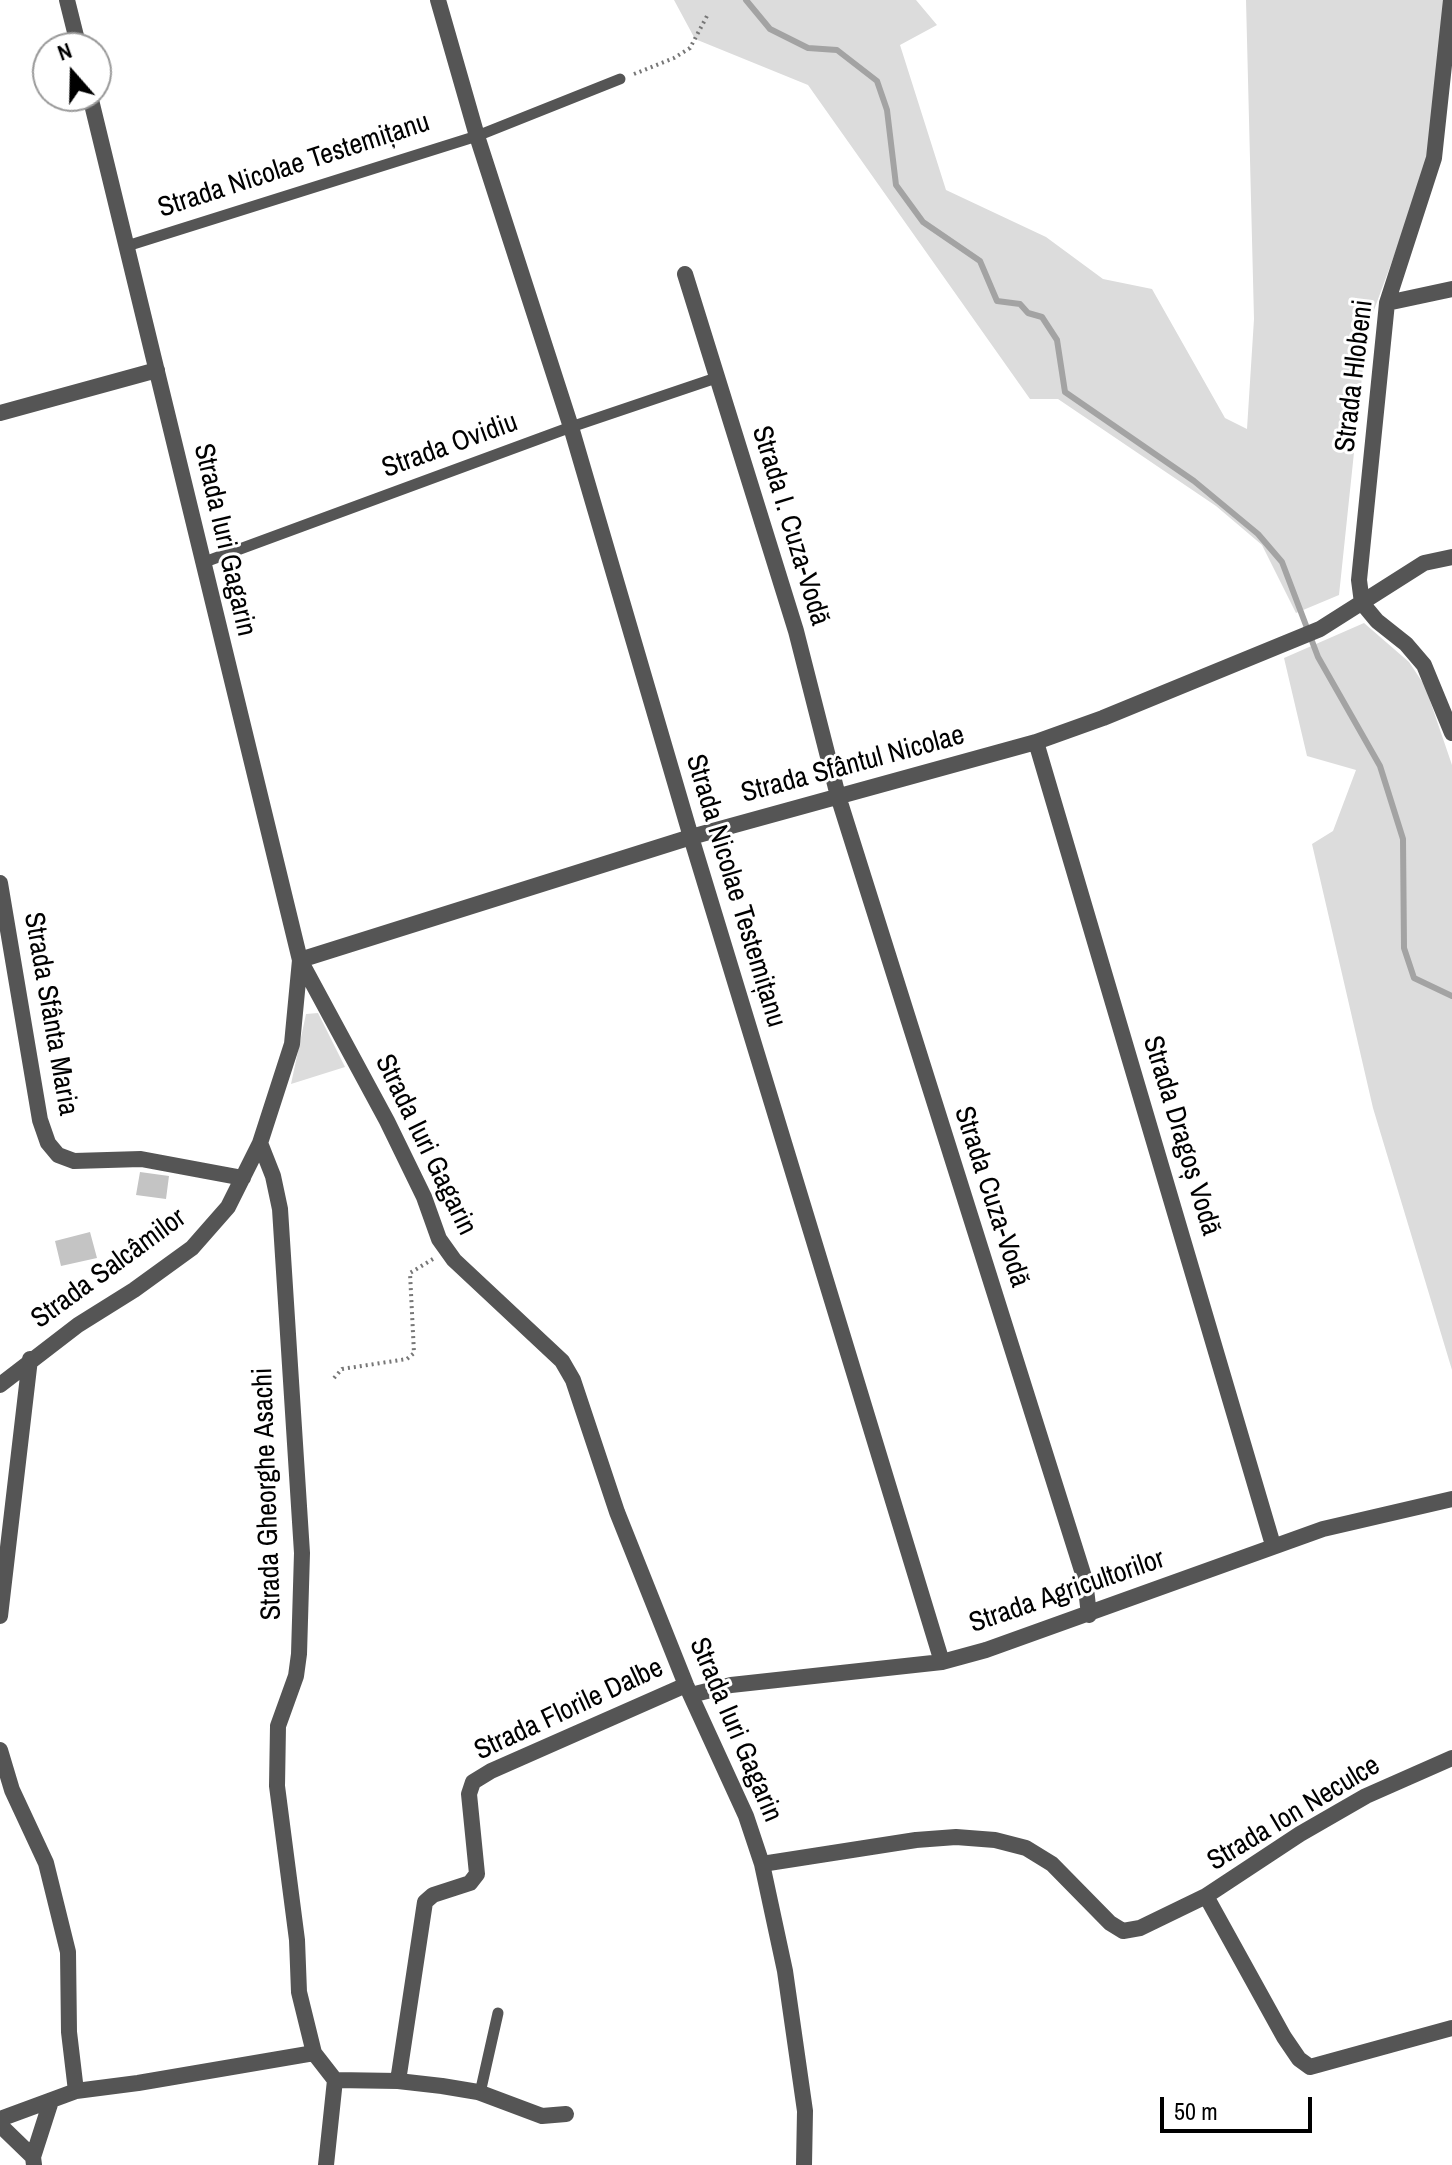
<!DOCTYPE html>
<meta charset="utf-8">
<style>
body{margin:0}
#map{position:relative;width:1452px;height:2165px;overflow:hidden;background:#fff;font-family:"Archivo Narrow",sans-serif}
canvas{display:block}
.north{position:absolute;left:32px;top:32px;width:80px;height:80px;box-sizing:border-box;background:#fff;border:2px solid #999;border-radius:50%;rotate:340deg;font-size:22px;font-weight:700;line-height:32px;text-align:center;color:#000}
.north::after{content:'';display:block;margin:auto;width:28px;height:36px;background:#000;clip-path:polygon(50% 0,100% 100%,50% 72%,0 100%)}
.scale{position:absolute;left:1160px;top:2097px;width:152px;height:36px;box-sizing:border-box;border:4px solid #000;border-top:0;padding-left:10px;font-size:24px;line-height:28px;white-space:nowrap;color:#000;-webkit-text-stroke:6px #fff;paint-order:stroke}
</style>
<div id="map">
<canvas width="1452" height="2165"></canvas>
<div class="north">N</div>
<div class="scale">50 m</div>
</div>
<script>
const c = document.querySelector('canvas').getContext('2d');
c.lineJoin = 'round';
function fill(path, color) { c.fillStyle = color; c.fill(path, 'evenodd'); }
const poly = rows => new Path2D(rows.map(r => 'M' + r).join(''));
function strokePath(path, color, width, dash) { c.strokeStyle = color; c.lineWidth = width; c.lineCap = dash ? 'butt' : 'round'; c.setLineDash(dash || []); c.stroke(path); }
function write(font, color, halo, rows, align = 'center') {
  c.font = font + ' "Archivo Narrow",sans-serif'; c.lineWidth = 6; c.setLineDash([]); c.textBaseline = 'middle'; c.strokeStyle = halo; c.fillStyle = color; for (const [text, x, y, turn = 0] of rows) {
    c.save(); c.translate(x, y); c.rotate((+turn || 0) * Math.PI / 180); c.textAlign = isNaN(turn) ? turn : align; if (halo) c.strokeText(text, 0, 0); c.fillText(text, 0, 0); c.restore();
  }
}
fill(poly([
 [674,0,916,0,937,25,900,45,946,190,1046,237,1103,279,1152,289,1225,418,1247,429,1254,319,1246,0,1444,0,1429,161,1367,329,1339,595,1296,613,1262,545,1216,506,1058,399,1030,399,808,85,695,39],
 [1364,623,1409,662,1425,686,1452,765,1452,1370,1373,1108,1312,844,1333,831,1356,770,1307,756,1284,658],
 [318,1013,345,1067,291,1084,306,1014]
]), '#dcdcdc');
strokePath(poly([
 [746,0,770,29,808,48,837,50,877,81,887,110,896,185,923,222,980,261,997,301,1020,304,1028,313,1042,317,1057,340,1065,392,1194,481,1258,534,1282,562,1318,657,1380,766,1403,839,1404,948,1414,978,1452,996]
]), '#a3a3a3', 6);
fill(poly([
 [140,1172,169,1176,166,1199,136,1195],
 [90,1232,97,1258,61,1266,55,1241]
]), '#c4c4c4');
strokePath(poly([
 [634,74,674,58,690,48,707,16],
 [334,1378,342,1369,407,1359,414,1353,410,1273,433,1259]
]), '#777', 4, [2, 4]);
strokePath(poly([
 [127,246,477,136,620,79],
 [202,563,571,427,716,378],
 [480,2093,498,2013]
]), '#555', 11);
strokePath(poly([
 [67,0,79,48],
 [438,0,477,136,571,427,691,837,942,1662],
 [1451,0,1434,158,1387,303,1359,580,1362,603,1377,621,1406,644,1424,665,1452,733],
 [90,96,300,960,387,1121,424,1197,439,1239,454,1260,562,1361,573,1380,617,1512,686,1685,746,1816,762,1864,785,1971,805,2111,804,2165],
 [685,274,796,631,838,796,1085,1580,1089,1615],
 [1387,303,1452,289],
 [0,413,157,370],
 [1036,742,1273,1545],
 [0,883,40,1120,48,1143,58,1155,74,1161,141,1159,243,1178],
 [260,1143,273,1176,280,1209,302,1553,299,1654,296,1676,278,1726,277,1786,297,1940,299,1992,314,2053,335,2080,326,2165],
 [0,1385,78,1325,134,1290,192,1248,228,1207,260,1143,292,1044,300,960,691,837,1036,742,1103,718,1320,629,1424,563,1452,557],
 [0,1616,30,1359],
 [691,1695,731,1685,942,1662,986,1650,1323,1529,1452,1499],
 [0,1750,12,1790,46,1863,68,1952,69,2032,76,2091],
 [762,1864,916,1840,956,1837,995,1840,1026,1848,1052,1864,1110,1923,1123,1931,1140,1928,1206,1896,1300,1834,1366,1796,1452,1758],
 [1206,1896,1284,2037,1299,2059,1310,2067,1452,2028],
 [335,2080,398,2081,442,2086,478,2092,542,2116,566,2114],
 [398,2081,425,1902,433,1895,470,1883,477,1874,469,1794,473,1782,491,1771,686,1685],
 [0,2119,76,2091,138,2083,314,2053],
 [0,2125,33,2157],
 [34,2165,33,2157,51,2101]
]), '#555', 16);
write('28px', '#000', '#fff', [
 ["Strada Nicolae Testemițanu",294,166,-18],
 ["Strada Hlobeni",1355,376,-83],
 ["Strada Ovidiu",450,446,-20],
 ["Strada I. Cuza-Vodă",790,526,73],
 ["Strada Iuri Gagarin",224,540,77],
 ["Strada Sfântul Nicolae",853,765,-15],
 ["Strada Nicolae Testemițanu",735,891,73],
 ["Strada Sfânta Maria",50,1014,80],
 ["Strada Dragoș Vodă",1181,1136,73],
 ["Strada Iuri Gagarin",425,1145,64],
 ["Strada Cuza-Vodă",991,1197,72],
 ["Strada Salcâmilor",109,1269,-36],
 ["Strada Gheorghe Asachi",268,1494,-92],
 ["Strada Agricultorilor",1067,1592,-19],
 ["Strada Florile Dalbe",569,1710,-25],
 ["Strada Iuri Gagarin",735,1730,67],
 ["Strada Ion Neculce",1294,1814,-31]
]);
</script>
